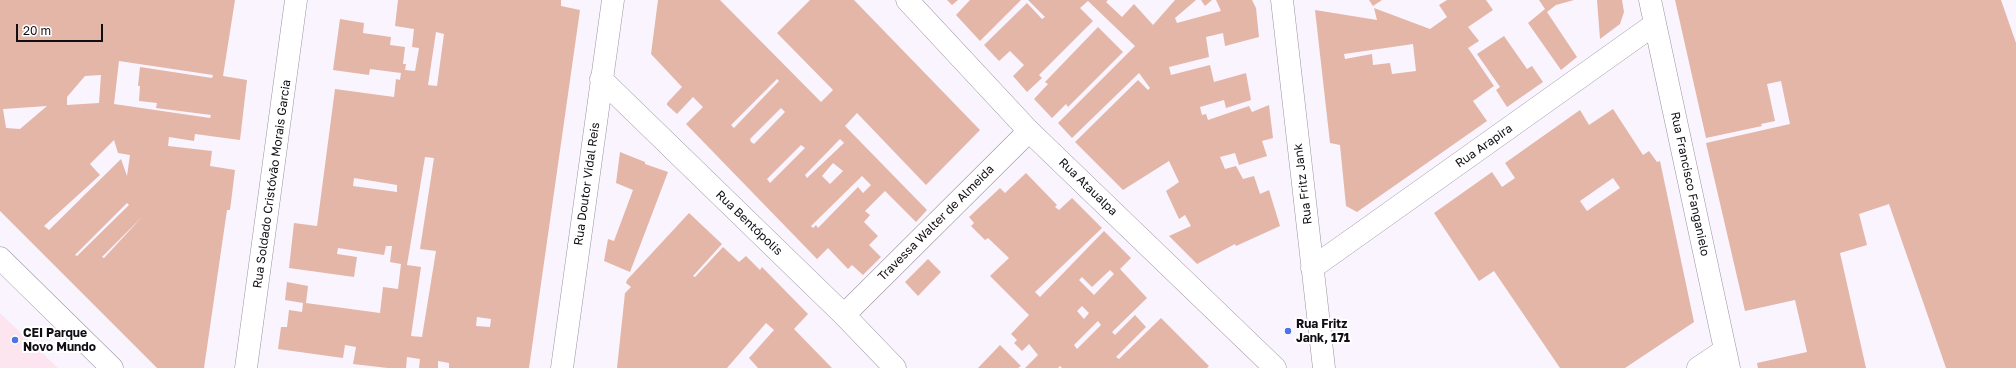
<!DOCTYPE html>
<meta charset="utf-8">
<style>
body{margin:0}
#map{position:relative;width:2016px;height:368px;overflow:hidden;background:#faf4fe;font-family:"Golos Text",sans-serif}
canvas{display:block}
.scale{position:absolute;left:16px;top:24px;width:87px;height:18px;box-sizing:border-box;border:2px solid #110e14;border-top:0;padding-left:5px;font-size:12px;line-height:14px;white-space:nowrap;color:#110e14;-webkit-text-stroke:3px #fff;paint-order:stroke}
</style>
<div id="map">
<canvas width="2016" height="368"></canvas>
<div class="scale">20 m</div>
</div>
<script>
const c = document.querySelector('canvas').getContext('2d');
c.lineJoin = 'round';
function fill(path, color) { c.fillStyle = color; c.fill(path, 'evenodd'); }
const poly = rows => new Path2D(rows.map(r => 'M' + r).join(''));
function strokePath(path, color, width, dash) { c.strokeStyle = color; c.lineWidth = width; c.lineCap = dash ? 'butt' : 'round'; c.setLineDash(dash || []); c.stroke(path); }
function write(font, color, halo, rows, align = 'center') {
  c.font = font + ' "Golos Text",sans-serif'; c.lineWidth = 4; c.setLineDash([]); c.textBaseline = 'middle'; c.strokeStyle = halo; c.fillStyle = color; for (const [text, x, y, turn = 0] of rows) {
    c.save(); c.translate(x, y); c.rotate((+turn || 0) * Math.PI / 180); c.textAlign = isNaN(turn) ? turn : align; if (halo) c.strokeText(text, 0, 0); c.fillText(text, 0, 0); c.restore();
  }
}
fill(poly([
 [0,313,58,368,0,368]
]), '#fde5f0');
fill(poly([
 [0,0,235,0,223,76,247,80,240,140,195,134,194,141,169,137,168,146,212,151,210,166,235,170,230,210,227,210,204,368,157,368,0,211],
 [119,61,213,75,212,78,140,67,138,86,140,86,139,101,157,103,156,108,211,115,210,118,114,104],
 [101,75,99,103,67,105,67,97,85,76],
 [47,106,20,129,6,128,3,109],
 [114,140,118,153,130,155,127,176,121,159,49,230,44,226,100,175,90,164],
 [127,203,129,205,77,256,75,255],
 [142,217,104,258,102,257],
 [398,0,561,0,561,6,580,10,529,368,449,368,449,363,438,361,438,368,419,368,420,359,407,357,406,368,388,368,353,364,356,347,345,345,343,358,278,349,281,327,287,327,289,310,302,312,303,303,285,300,287,282,308,286,306,303,380,313,383,287,398,289,401,264,390,262,392,246,386,246,384,255,338,248,337,254,357,257,354,277,289,268,294,223,317,226,335,89,394,97,396,79,400,80,401,73,370,69,369,75,333,70,340,19,364,23,363,33,391,37,390,45,405,47,403,64,406,64,405,70,415,71,419,48,412,47,414,29,395,26],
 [436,32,444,34,437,86,428,85],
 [425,157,434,158,420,249,436,251,422,337,411,336,421,267,407,265],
 [354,178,397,185,397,192,353,186],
 [477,317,491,319,490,327,476,326],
 [658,0,720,0,821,102,833,90,777,33,810,0,854,0,980,130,926,185,857,113,845,126,927,210,916,222,885,191,865,211,870,215,864,222,878,236,869,245,881,257,863,275,852,265,848,269,828,248,817,259,686,124,703,107,693,97,677,114,667,105,667,103,682,87,651,54],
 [777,79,779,81,734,128,731,125],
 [781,108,785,112,754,144,751,142,750,139],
 [840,139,844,143,807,178,805,175],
 [801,145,805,148,770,183,767,179],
 [833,163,843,171,830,184,822,176],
 [862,176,871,185,863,193,858,187,818,228,816,225,813,228,811,226],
 [947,0,958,0,952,5],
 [970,0,1021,0,980,41,956,15],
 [1028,0,1108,0,1106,2,1122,17,1134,4,1153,25,1175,0,1196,0,1175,18,1177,23,1221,11,1216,0,1252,0,1256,8,1259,37,1225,46,1223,33,1206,37,1209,57,1169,67,1171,75,1210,65,1214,82,1246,73,1251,100,1226,108,1224,100,1200,107,1202,115,1206,114,1208,120,1249,106,1252,112,1269,105,1273,138,1262,141,1267,156,1239,165,1235,153,1220,157,1225,169,1236,166,1243,179,1254,176,1260,194,1269,190,1280,226,1236,246,1235,244,1197,264,1169,236,1191,226,1185,215,1179,219,1166,191,1179,182,1169,161,1123,190,1075,142,1138,80,1148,90,1150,88,1139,73,1072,138,1058,123,1135,46,1088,1,1080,8,1093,21,1039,75,1042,78,1027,92,1013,76,1024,65,1010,51,999,61,984,45,1027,3,1042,19,1045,17],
 [1201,0,1212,0,1205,6],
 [1369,0,1382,0,1373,6],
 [1447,0,1486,0,1493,10,1468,27,1479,41,1468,48,1494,86,1473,101,1487,121,1357,212,1346,206,1340,145,1330,143,1315,10,1377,20,1374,8,1430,29,1447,17,1439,5],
 [1413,44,1416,71,1392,74,1390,63,1373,65,1372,54,1345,59,1344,54],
 [1539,0,1574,0,1556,5,1547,12,1577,57,1561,70,1528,23,1545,9],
 [1597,0,1622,0,1624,12,1620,24,1600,39],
 [1675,0,2001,0,2016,43,2016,368,1946,368,1889,204,1859,214,1867,245,1840,253,1866,368,1758,368,1757,363,1807,352,1795,300,1745,311,1706,143,1790,124,1781,81,1767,84,1775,121,1761,124,1762,126,1706,138],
 [1098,27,1123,52,1068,107,1066,104,1052,118,1034,99,1048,84,1045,82],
 [1504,36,1527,69,1532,66,1543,82,1507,107,1496,90,1500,87,1477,54],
 [1613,109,1643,155,1649,151,1657,162,1660,161,1694,322,1625,368,1560,368,1494,271,1479,281,1434,213,1492,172,1502,187,1515,178,1505,163,1580,110,1589,125],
 [1613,178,1620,188,1587,211,1580,201],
 [620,152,645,162,645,164,668,172,630,272,604,261,608,239,614,241,633,190,616,183],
 [1026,173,1057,205,1055,207,1059,210,1072,198,1102,228,1035,292,1040,297,1104,231,1131,258,1120,269,1147,298,1112,332,1115,335,1135,315,1146,327,1116,357,1119,359,1161,318,1209,366,1207,368,1062,368,1060,366,1058,368,1025,368,1038,355,1029,344,1022,351,1014,343,1017,340,1011,334,1029,315,990,276,1009,258,988,238,985,240,971,226,974,223,969,217,1000,188,1005,193],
 [1110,270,1114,274,1094,295,1079,280,1082,277,1092,287],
 [1082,306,1089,313,1084,319,1077,311],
 [1098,321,1101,325,1077,349,1074,345],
 [689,213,722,244,693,276,695,277,723,247,739,262,746,256,760,270,762,267,808,314,794,329,832,368,758,368,749,358,774,330,766,323,727,368,617,368,625,293,631,287,626,283,627,280],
 [928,259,941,272,918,296,905,282],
 [1000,345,1021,366,1018,368,978,368]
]), '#e3b6a8');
const street = poly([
 [907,0,1029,131,1275,368],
 [1282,0,1324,368],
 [1650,0,1729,368],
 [601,79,844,315,895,368],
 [0,258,112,368],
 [1312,268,1655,24],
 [844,315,1029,131],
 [246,368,296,0],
 [562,368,613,0],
 [1698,368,1725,350]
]);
strokePath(street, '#9a91a1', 23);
strokePath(street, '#fff', 22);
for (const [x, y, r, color] of [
 [1288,331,4,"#4f73e7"],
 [15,340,4,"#4f73e7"]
]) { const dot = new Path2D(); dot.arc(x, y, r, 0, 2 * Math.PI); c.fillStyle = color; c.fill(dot); strokePath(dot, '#fff', 1.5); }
write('12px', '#110e14', '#fff', [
 ["Rua Arapira",1484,146,-35],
 ["Rua Soldado Cristóvão Morais Garcia",272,184,-82],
 ["Rua Doutor Vidal Reis",587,184,-82],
 ["Rua Fritz Jank",1303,184,-97],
 ["Rua Francisco Fanganielo",1690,184,78],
 ["Rua Ataualpa",1088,187,44],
 ["Rua Bentópolis",749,223,44],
 ["Travessa Walter de Almeida",936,223,-45]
]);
write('bold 12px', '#110e14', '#fff', [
 ["Rua Fritz",1296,324],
 ["Jank, 171",1296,338],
 ["CEI Parque",23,333],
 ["Novo Mundo",23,347]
], 'left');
</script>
